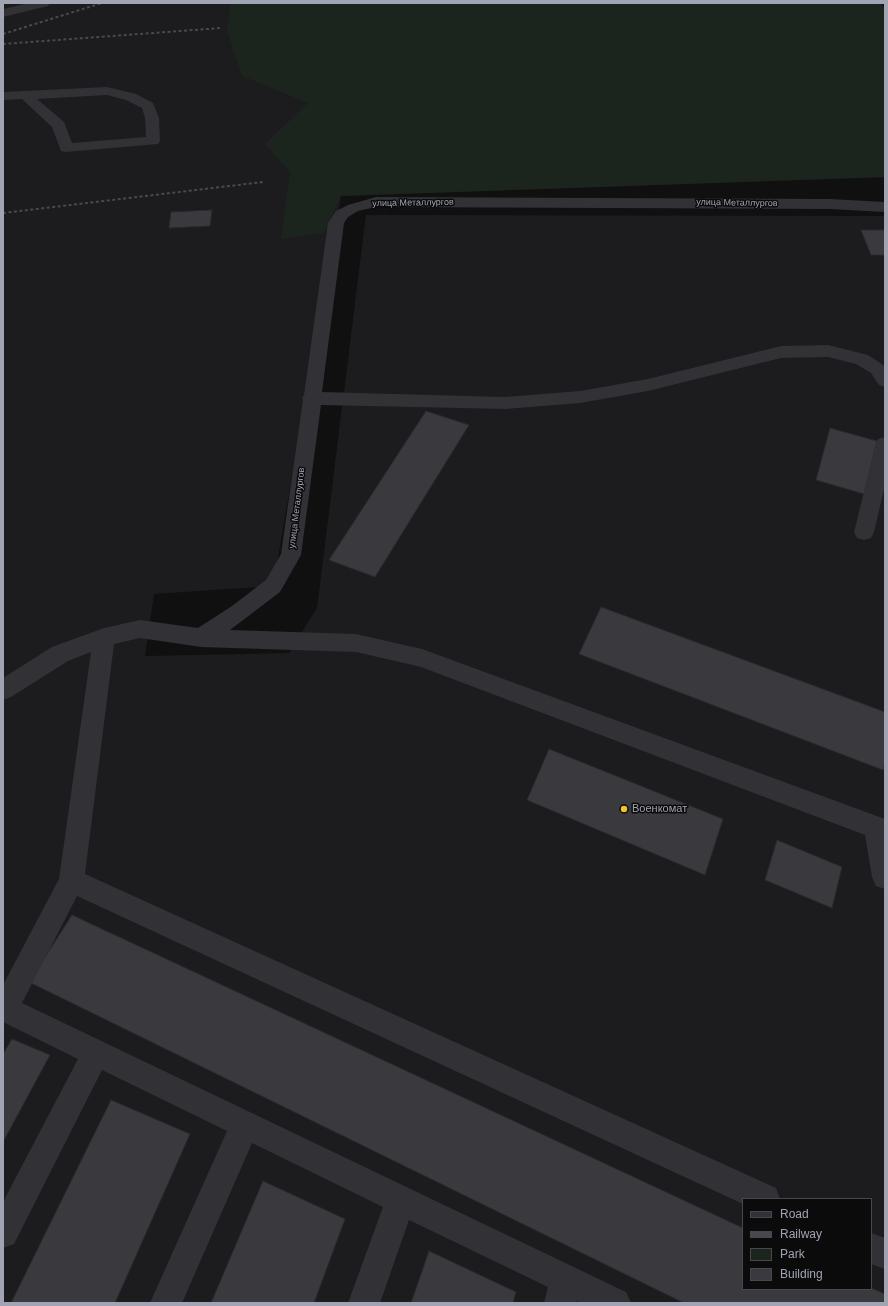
<!DOCTYPE html>
<meta charset="utf-8">
<style>
body{margin:0}
#map{position:relative;width:888px;height:1306px;overflow:hidden;background:#101011;font-family:Arial,sans-serif}
canvas{display:block}
.frame{position:absolute;inset:0;border:4px solid #a1a4b2;pointer-events:none}
.legend{position:absolute;left:742px;top:1198px;width:130px;height:92px;box-sizing:border-box;background:#0b0b0c;border:1px solid #47484e;margin:0;padding:5px 7px;list-style:none;font-size:12px;color:#a1a4b2}
.legend li{display:flex;align-items:center;gap:8px;height:20px}
.legend b{width:20px;border:1px solid #47484e}
</style>
<div id="map">
<canvas width="888" height="1306"></canvas>
<div class="frame"></div>
<ul class="legend">
<li><b style="height:5px;background:#313136"></b>Road</li>
<li><b style="height:5px;background:#48494f"></b>Railway</li>
<li><b style="height:11px;background:#1c241e"></b>Park</li>
<li><b style="height:11px;background:#3a3a3e"></b>Building</li>
</ul>
</div>
<script>
const c = document.querySelector('canvas').getContext('2d');
c.lineJoin = 'round';
function fill(path, color) { c.fillStyle = color; c.fill(path, 'evenodd'); }
const poly = rows => new Path2D(rows.map(r => 'M' + r).join(''));
function strokePath(path, color, width, dash) { c.strokeStyle = color; c.lineWidth = width; c.lineCap = dash ? 'butt' : 'round'; c.setLineDash(dash || []); c.stroke(path); }
function write(font, color, halo, rows, align = 'center') {
  c.font = font + ' Arial,sans-serif'; c.lineWidth = 3; c.setLineDash([]); c.textBaseline = 'middle'; c.strokeStyle = halo; c.fillStyle = color; for (const [text, x, y, turn = 0] of rows) {
    c.save(); c.translate(x, y); c.rotate((+turn || 0) * Math.PI / 180); c.textAlign = isNaN(turn) ? turn : align; if (halo) c.strokeText(text, 0, 0); c.fillText(text, 0, 0); c.restore();
  }
}
fill(poly([
 [3,3,881,3,885,11,885,177,341,196,273,586,154,594,145,656,289,653,317,608,366,215,885,216,885,1303,3,1303],
 [743,1199,871,1199,871,1289,743,1289]
]), '#1c1c1e');
fill(poly([
 [231,3,881,3,885,11,885,177,341,196,324,233,281,239,290,172,265,144,308,103,242,76,227,31]
]), '#1c241e');
const building = poly([
 [212,210,210,226,169,228,171,212,212,210],
 [861,230,885,230,885,255,871,255,861,230],
 [426,411,469,425,375,577,329,560,426,411],
 [830,428,877,441,864,494,816,480,830,428],
 [601,607,885,712,885,762,883,770,579,654,601,607],
 [549,749,723,819,705,875,527,800,549,749],
 [777,840,842,867,832,908,765,880,777,840],
 [72,915,743,1228,743,1289,871,1288,885,1294,885,1303,684,1303,29,982,72,915],
 [12,1039,50,1055,3,1142,3,1054,12,1039],
 [111,1100,190,1134,115,1303,11,1303,111,1100],
 [263,1181,345,1219,314,1303,211,1303,263,1181],
 [429,1251,516,1292,513,1303,411,1303,429,1251]
]);
fill(building, '#3a3a3e');
strokePath(building, '#2a2a2d', 1);
fill(poly([
 [29,3,50,3,48,6,3,17,3,9,29,3],
 [107,87,136,94,153,103,159,118,160,141,158,144,66,152,61,151,52,127,22,99,3,100,3,92,107,87],
 [107,95,126,100,142,108,145,118,146,137,72,143,64,122,37,99,107,95],
 [376,197,830,199,885,202,885,212,830,209,376,207,358,211,348,217,344,223,322,392,505,397,580,391,648,379,781,346,828,345,868,355,883,365,885,367,885,387,879,385,871,373,856,364,828,357,781,358,648,391,580,403,505,409,321,405,301,555,280,592,230,630,356,634,422,649,885,819,885,889,876,886,872,877,865,835,421,667,356,652,201,647,140,638,114,644,85,874,776,1188,780,1199,743,1199,743,1204,77,896,22,1003,626,1292,631,1303,581,1303,576,1301,576,1303,544,1303,548,1287,409,1220,380,1303,348,1303,383,1207,252,1143,182,1303,150,1303,227,1131,102,1070,14,1244,3,1248,3,1202,78,1059,3,1022,3,985,59,879,91,652,68,661,11,697,3,700,3,678,52,647,104,628,140,620,198,628,232,606,266,580,281,554,303,400,302,398,304,395,328,223,336,211,348,205,376,197],
 [885,437,885,485,874,532,871,538,864,540,857,538,854,532,876,444,878,439,885,437],
 [871,1233,885,1238,885,1269,871,1264,871,1233]
]), '#313136');
strokePath(poly([
 [3,34,102,3],
 [3,44,221,28],
 [3,213,263,182]
]), '#48494f', 2, [3, 2.5]);
for (const [x, y, r, color] of [
 [624,809,4,"#f1c529"]
]) { const dot = new Path2D(); dot.arc(x, y, r, 0, 2 * Math.PI); c.fillStyle = color; c.fill(dot); strokePath(dot, '#0b0b0c', 1.5); }
write('9px', '#a1a4b2', '#0b0b0c', [
 ["улица Металлургов",413,203,-1],
 ["улица Металлургов",737,203,1],
 ["улица Металлургов",297,508,-83]
]);
write('11px', '#a1a4b2', '#0b0b0c', [
 ["Военкомат",632,809]
], 'left');
</script>
